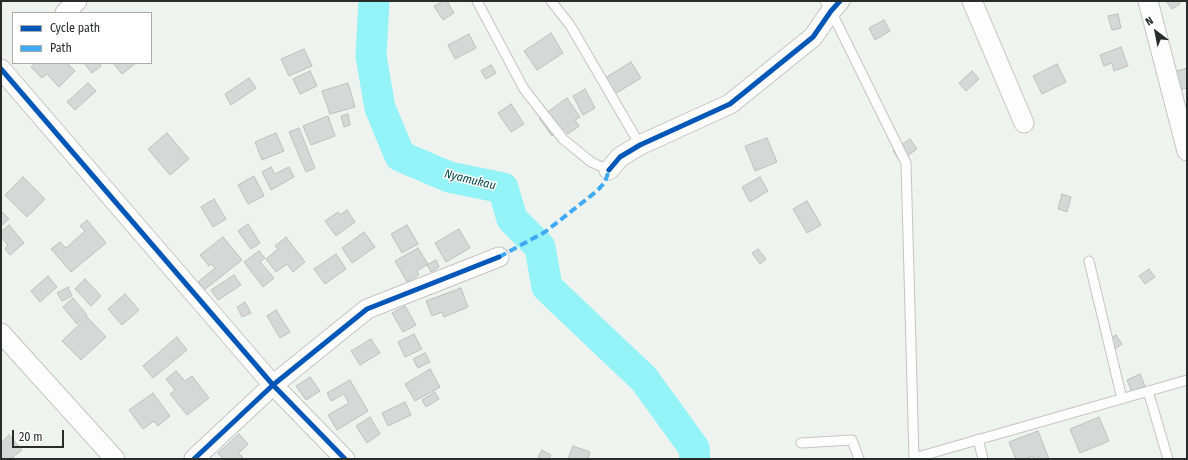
<!DOCTYPE html>
<style>
body{margin:0}
#map{position:relative;width:1188px;height:460px;overflow:hidden;background:#eff3f0;font-family:"Fira Sans Condensed",sans-serif}
canvas{display:block}
.frame{position:absolute;inset:0;border:2px solid #292c2a;pointer-events:none}
.legend{position:absolute;left:12px;top:12px;width:140px;height:52px;box-sizing:border-box;background:#fff;border:1px solid #a9abaa;margin:0;padding:5px 7px;list-style:none;font-size:12px;color:#292c2a}
.legend li{display:flex;align-items:center;gap:8px;height:20px}
.legend b{width:20px;border:1px solid #a9abaa}
.north{position:absolute;left:1136px;top:12px;width:40px;height:40px;-webkit-text-stroke:3px #fff;paint-order:stroke;rotate:328deg;font-size:11px;font-weight:700;line-height:16px;text-align:center;color:#292c2a}
.north::after{content:'';display:block;margin:auto;width:14px;height:18px;background:#292c2a;clip-path:polygon(50% 0,100% 100%,50% 72%,0 100%)}
.scale{position:absolute;left:12px;top:430px;width:52px;height:18px;box-sizing:border-box;border:2px solid #292c2a;border-top:0;padding-left:5px;font-size:12px;line-height:14px;white-space:nowrap;color:#292c2a;-webkit-text-stroke:3px #fff;paint-order:stroke}
</style>
<div id="map">
<canvas width="1188" height="460"></canvas>
<div class="frame"></div>
<ul class="legend">
<li><b style="height:5px;background:#0057b8"></b>Cycle path</li>
<li><b style="height:5px;background:#3fa9f5"></b>Path</li>
</ul>
<div class="north">N</div>
<div class="scale">20 m</div>
</div>
<script>
const c = document.querySelector('canvas').getContext('2d');
c.lineJoin = 'round';
const poly = rows => new Path2D(rows.map(r => 'M' + r).join(''));
function strokePath(path, color, width, dash) { c.strokeStyle = color; c.lineWidth = width; c.lineCap = dash ? 'butt' : 'round'; c.setLineDash(dash || []); c.stroke(path); }
function fill(path, color) { c.fillStyle = color; c.fill(path, 'evenodd'); }
function write(font, color, halo, rows, align = 'center') {
  c.font = font + ' "Fira Sans Condensed",sans-serif'; c.lineWidth = 3; c.setLineDash([]); c.textBaseline = 'middle'; c.strokeStyle = halo; c.fillStyle = color; for (const [text, x, y, turn = 0] of rows) {
    c.save(); c.translate(x, y); c.rotate((+turn || 0) * Math.PI / 180); c.textAlign = isNaN(turn) ? turn : align; if (halo) c.strokeText(text, 0, 0); c.fillText(text, 0, 0); c.restore();
  }
}
strokePath(poly([
 [374,1,371,56,380,108,400,156,449,177,503,188,512,219,540,247,547,287,644,379,694,448,695,459]
]), '#93f3f6', 31);
const building = poly([
 [443,1,447,1,454,13,443,20,434,6,443,1],
 [1166,1,1178,1,1180,4,1172,9,1166,1],
 [1118,14,1121,28,1112,30,1108,16,1118,14],
 [884,20,890,31,875,40,869,28,884,20],
 [551,33,563,53,537,70,524,51,551,33],
 [469,34,476,48,455,59,448,45,469,34],
 [1121,47,1128,66,1114,71,1112,63,1104,66,1100,55,1121,47],
 [304,49,312,66,289,76,281,59,304,49],
 [631,62,641,78,615,94,605,78,631,62],
 [35,63,67,63,75,71,59,87,47,74,42,78,31,67,35,63],
 [84,63,99,63,101,66,92,73,84,63],
 [113,63,136,63,122,74,113,63],
 [1057,64,1066,82,1042,94,1033,76,1057,64],
 [491,65,496,73,486,79,481,71,491,65],
 [1187,68,1187,88,1166,94,1160,76,1187,68],
 [310,71,317,86,300,94,293,79,310,71],
 [972,71,979,79,966,91,959,83,972,71],
 [249,78,256,88,231,105,225,94,249,78],
 [88,83,96,91,75,110,67,102,88,83],
 [348,83,355,107,330,114,322,91,348,83],
 [585,89,595,108,583,115,573,96,585,89],
 [567,98,580,117,575,120,579,126,568,134,563,128,552,136,539,118,567,98],
 [511,104,524,124,511,132,498,113,511,104],
 [348,114,350,125,344,127,341,116,348,114],
 [328,116,335,136,311,145,303,126,328,116],
 [299,128,315,168,306,172,289,132,299,128],
 [167,133,189,159,170,175,148,149,167,133],
 [276,133,284,151,262,160,255,142,276,133],
 [767,138,777,162,755,171,745,146,767,138],
 [910,139,917,149,900,161,893,151,910,139],
 [271,167,275,174,289,167,294,177,271,190,262,172,271,167],
 [254,176,264,196,248,204,238,185,254,176],
 [23,177,45,199,27,217,5,195,23,177],
 [760,177,768,191,750,202,742,187,760,177],
 [1062,194,1071,197,1067,212,1058,209,1062,194],
 [214,199,226,219,213,227,201,207,214,199],
 [807,201,821,225,807,233,793,209,807,201],
 [347,210,355,222,336,236,325,221,338,212,340,215,347,210],
 [1,211,9,219,1,226,1,211],
 [87,220,106,243,71,272,51,249,60,242,66,248,85,231,80,226,87,220],
 [248,224,260,243,251,249,238,231,248,224],
 [9,225,24,243,10,255,5,249,8,245,1,237,1,232,9,225],
 [407,225,418,244,402,253,391,234,407,225],
 [459,229,470,248,446,262,435,243,459,229],
 [364,232,375,247,352,263,342,248,364,232],
 [223,237,242,260,204,290,198,282,215,268,211,264,209,266,200,255,223,237],
 [286,237,305,262,293,272,287,264,276,272,266,259,278,249,275,246,286,237],
 [418,248,428,264,417,271,419,275,407,282,395,261,418,248],
 [758,249,766,259,760,264,752,253,758,249],
 [259,251,265,258,260,262,274,278,263,287,244,262,259,251],
 [336,254,346,269,325,284,314,269,336,254],
 [436,260,439,267,431,272,427,265,436,260],
 [1149,269,1155,277,1145,284,1139,276,1149,269],
 [234,275,241,285,218,300,211,290,234,275],
 [48,276,57,287,40,302,31,291,48,276],
 [85,279,101,296,91,306,75,289,85,279],
 [68,287,72,296,62,301,57,293,68,287],
 [461,288,468,307,444,317,442,312,432,316,426,301,461,288],
 [125,294,139,310,122,325,108,309,125,294],
 [73,298,87,315,77,324,63,307,73,298],
 [245,302,251,313,242,317,237,307,245,302],
 [405,306,416,325,403,332,392,313,405,306],
 [276,310,290,332,280,338,267,316,276,310],
 [87,317,106,337,81,360,62,341,87,317],
 [414,334,422,349,405,357,398,342,414,334],
 [1116,335,1122,344,1113,350,1107,341,1116,335],
 [177,337,187,350,153,378,143,366,177,337],
 [371,339,380,353,360,365,351,351,371,339],
 [425,353,430,362,418,368,413,359,425,353],
 [430,369,440,387,415,401,405,384,430,369],
 [176,371,185,381,192,376,209,398,187,415,170,394,175,390,166,379,176,371],
 [1140,374,1145,386,1132,392,1127,380,1140,374],
 [310,377,320,391,306,400,296,386,310,377],
 [350,380,368,411,337,430,328,415,349,403,344,394,331,401,327,393,350,380],
 [435,392,439,399,426,407,422,400,435,392],
 [153,393,170,416,158,426,154,421,143,429,129,410,153,393],
 [405,402,411,415,388,426,382,413,405,402],
 [370,417,380,434,367,443,356,426,370,417],
 [1099,417,1109,441,1080,453,1070,429,1099,417],
 [1038,431,1049,459,1034,459,1033,456,1025,459,1016,459,1009,442,1038,431],
 [239,434,248,444,239,453,244,459,223,459,218,453,239,434],
 [9,435,22,450,13,457,14,459,1,459,1,443,9,435],
 [573,446,590,452,588,459,568,459,573,446],
 [542,450,551,455,549,459,542,459,538,457,542,450]
]);
fill(building, '#d5d8d6');
strokePath(building, '#bdc0be', 1);
const lane = poly([
 [477,1,524,89,563,139,591,162,609,170],
 [551,1,570,25,640,145],
 [825,1,831,11,906,163,914,458],
 [1089,261,1122,399],
 [1148,391,1168,459],
 [978,439,983,459],
 [801,443,852,440,859,459],
 [914,459,914,458,1187,380]
]);
const street = poly([
 [972,1,1024,123],
 [1148,1,1187,151],
 [65,13,77,1],
 [1,69,273,385,345,459],
 [609,170,620,157,640,145,730,104,813,37,831,11,840,1],
 [1,333,115,459],
 [194,459,273,385,367,309,499,257]
]);
strokePath(lane, '#c2c5c3', 11);
strokePath(street, '#c2c5c3', 21);
strokePath(lane, '#fdfdfd', 9);
strokePath(street, '#fdfdfd', 19);
strokePath(poly([
 [499,257,545,232,597,191,605,182,609,170]
]), '#3fa9f5', 4, [8, 4]);
strokePath(poly([
 [1,69,273,385,345,459],
 [609,170,620,157,640,145,730,104,813,37,831,11,840,1],
 [194,459,273,385,367,309,499,257]
]), '#0057b8', 5);
write('italic 12px', '#044648', '#fff', [
 ["Nyamukau",470,180,14]
]);
</script>
